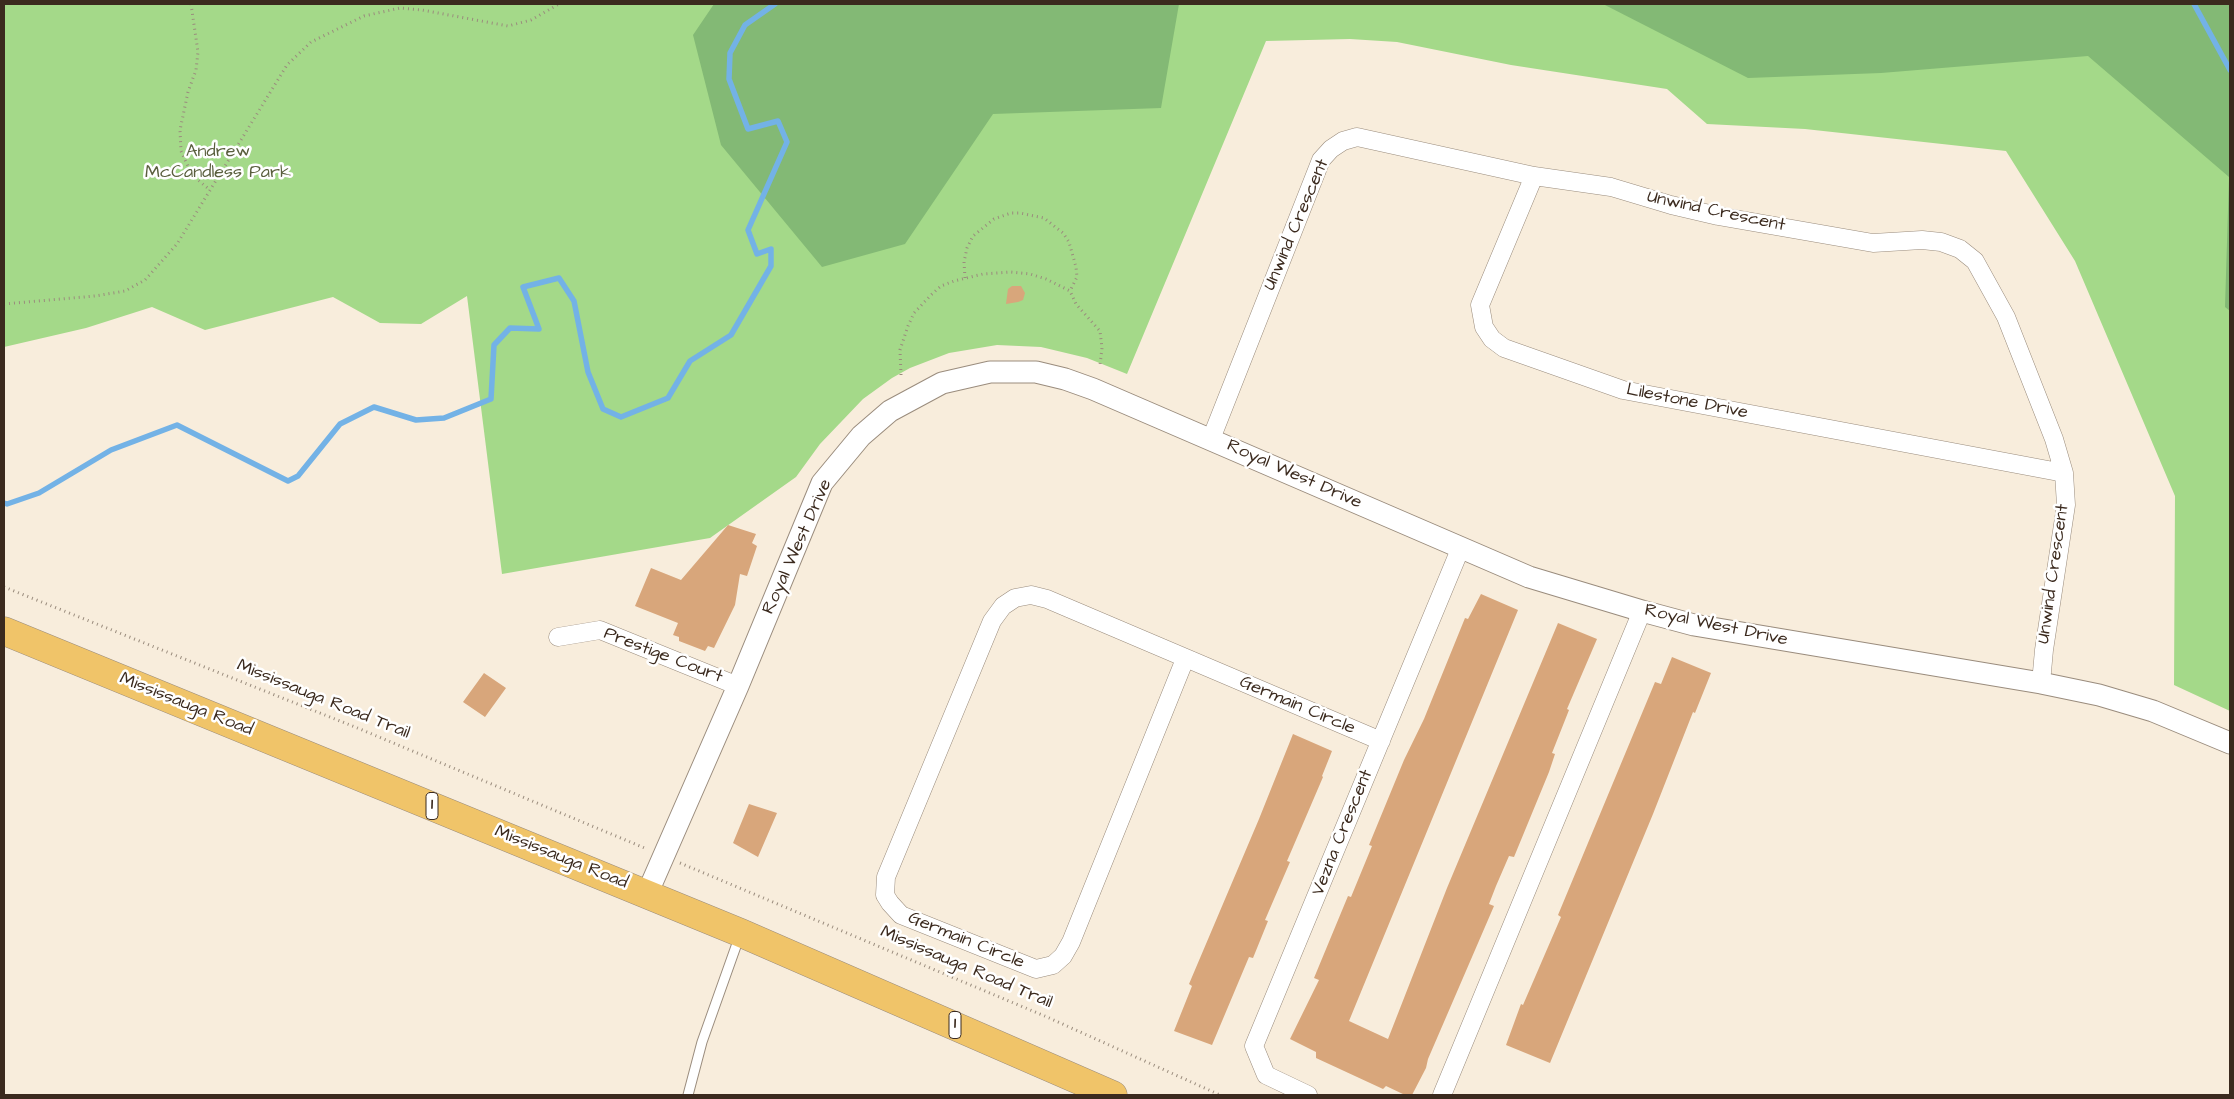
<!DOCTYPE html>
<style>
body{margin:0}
#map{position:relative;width:2234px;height:1099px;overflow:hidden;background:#f8eddc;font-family:"Architects Daughter",sans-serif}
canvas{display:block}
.frame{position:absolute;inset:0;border:5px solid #3b2a1e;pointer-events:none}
</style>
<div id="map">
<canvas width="2234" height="1099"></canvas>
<div class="frame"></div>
</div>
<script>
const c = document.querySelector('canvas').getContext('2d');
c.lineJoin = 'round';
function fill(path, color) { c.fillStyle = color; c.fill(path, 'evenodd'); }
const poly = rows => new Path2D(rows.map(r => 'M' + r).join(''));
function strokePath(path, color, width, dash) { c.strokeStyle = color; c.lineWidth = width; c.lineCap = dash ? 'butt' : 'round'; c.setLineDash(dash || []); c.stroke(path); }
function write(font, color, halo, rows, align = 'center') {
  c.font = font + ' "Architects Daughter",sans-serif'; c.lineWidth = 5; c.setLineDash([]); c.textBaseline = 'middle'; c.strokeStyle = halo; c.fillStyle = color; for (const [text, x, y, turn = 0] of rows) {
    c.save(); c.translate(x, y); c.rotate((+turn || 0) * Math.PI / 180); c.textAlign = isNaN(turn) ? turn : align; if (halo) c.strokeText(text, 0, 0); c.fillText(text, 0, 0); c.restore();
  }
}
fill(poly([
 [4,4,2230,4,2230,711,2174,685,2175,496,2075,261,2006,151,1805,129,1707,124,1667,89,1511,65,1397,42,1350,39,1266,41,1127,374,1087,358,1041,347,997,345,949,353,910,368,892,378,863,399,820,444,796,477,710,538,502,574,467,296,421,324,380,323,333,297,205,330,152,307,86,328,4,347]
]), '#a4d989');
fill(poly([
 [714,4,1179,4,1161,108,993,114,905,244,822,267,721,145,693,35],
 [1603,4,2230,4,2230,311,2225,307,2229,177,2088,56,1881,73,1748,78]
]), '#83b975');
strokePath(poly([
 [2194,4,2230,70],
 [4,503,7,504,39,493,111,450,177,425,288,481,298,476,340,424,374,407,416,420,444,418,491,399,494,345,510,328,539,329,523,287,559,278,574,301,588,372,603,409,621,417,668,398,690,361,731,335,771,266,771,249,757,254,748,230,787,142,778,121,748,129,729,79,730,53,745,25,775,4]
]), '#73b2e6', 5.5);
fill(poly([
 [1012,286,1021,286,1025,293,1023,300,1018,302,1006,304,1008,289],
 [728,525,756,534,752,543,757,546,747,576,740,574,735,605,714,648,708,646,705,651,679,641,679,637,673,635,678,623,635,606,651,568,681,580],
 [1481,594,1518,610,1349,1021,1388,1039,1447,888,1558,623,1597,639,1567,709,1569,710,1552,753,1555,754,1549,772,1514,857,1509,856,1496,886,1489,904,1494,906,1428,1059,1426,1068,1412,1095,1405,1095,1386,1086,1383,1089,1316,1058,1316,1052,1290,1039,1319,980,1314,978,1348,896,1351,897,1372,846,1369,845,1404,760,1424,719,1465,618,1468,619],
 [1672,657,1711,673,1695,713,1693,712,1653,814,1550,1063,1506,1045,1521,1004,1523,1005,1548,947,1561,917,1558,915,1655,682,1661,684],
 [484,673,506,688,485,717,463,702],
 [1293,734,1332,751,1322,776,1323,777,1287,861,1290,862,1265,920,1268,921,1253,958,1249,957,1212,1045,1174,1031,1192,986,1189,984,1259,819],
 [749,804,777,813,758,857,733,843]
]), '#d8a67b');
const service = poly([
 [688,1095,702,1042,740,935]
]);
const minor = poly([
 [1534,176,1480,305,1484,327,1492,339,1504,348,1623,390,2064,473],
 [1211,439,1321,160,1331,149,1343,141,1357,137,1534,176,1611,187,1671,205,1718,216,1873,243,1922,240,1941,242,1960,249,1975,261,2006,317,2054,439,2064,473,2066,505,2044,650,2041,683],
 [558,637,600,630,738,686],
 [1185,659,1071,942,1063,956,1053,965,1036,969,901,915,890,903,885,895,886,877,992,621,1003,606,1015,598,1031,595,1047,599,1381,741],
 [1308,1095,1266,1075,1254,1046,1461,547],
 [1442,1095,1642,611]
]);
const tertiary = poly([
 [647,894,738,686,822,483,861,436,890,411,942,383,990,372,1036,372,1065,379,1093,389,1529,577,1642,611,1694,625,2041,683,2099,695,2153,711,2230,743]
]);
const primary = poly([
 [4,631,741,933,1113,1095]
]);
strokePath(service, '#9a8c7d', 11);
strokePath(minor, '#9a8c7d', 19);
strokePath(tertiary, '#9a8c7d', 23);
strokePath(primary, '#9a8c7d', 29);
strokePath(poly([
 [191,4,198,52,196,70,188,92,180,130,181,151,192,175,210,190],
 [965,278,964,262,967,248,973,236,994,219,1011,213,1020,213,1044,218,1063,233,1069,242,1076,267,1077,277,1070,291],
 [4,304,95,296,125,291,145,280,177,244,287,65,311,42,364,16,400,8,422,10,508,26,531,20,559,4],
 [901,375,900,350,908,326,914,313,931,295,941,286,954,281,983,274,1011,272,1030,274,1046,279,1070,291,1076,304,1100,331,1102,348,1100,365],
 [4,587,355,727,647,849],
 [680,863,1047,1017,1220,1095]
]), '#9a8c7d', 3, [1, 4]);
strokePath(service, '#fff', 9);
strokePath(minor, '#fff', 18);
strokePath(tertiary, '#fff', 21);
strokePath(primary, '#f0c469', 28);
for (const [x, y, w] of [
 [432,806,12],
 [955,1025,12]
]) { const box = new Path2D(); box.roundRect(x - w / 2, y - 13.5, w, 27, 4); c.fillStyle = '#fff'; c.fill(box); strokePath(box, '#3b2a1e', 1); }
write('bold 16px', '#3b2a1e', null, [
 ["1",432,806],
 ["1",955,1025]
]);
write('18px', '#5a5f3e', '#fff', [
 ["Andrew",218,152],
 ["McCandless Park",218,173]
]);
write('18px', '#3b2a1e', '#fff', [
 ["Unwind Crescent",1716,212,12],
 ["Unwind Crescent",1297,225,-67],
 ["Lilestone Drive",1687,402,11],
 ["Royal West Drive",1294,475,24],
 ["Royal West Drive",798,547,-66],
 ["Unwind Crescent",2054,574,-82],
 ["Royal West Drive",1716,626,12],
 ["Prestige Court",663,656,21],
 ["Mississauga Road Trail",323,700,22],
 ["Mississauga Road",186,705,22],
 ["Germain Circle",1297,706,23],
 ["Vezna Crescent",1343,833,-68],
 ["Mississauga Road",561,858,22],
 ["Germain Circle",966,941,22],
 ["Mississauga Road Trail",966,968,23]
]);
</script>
